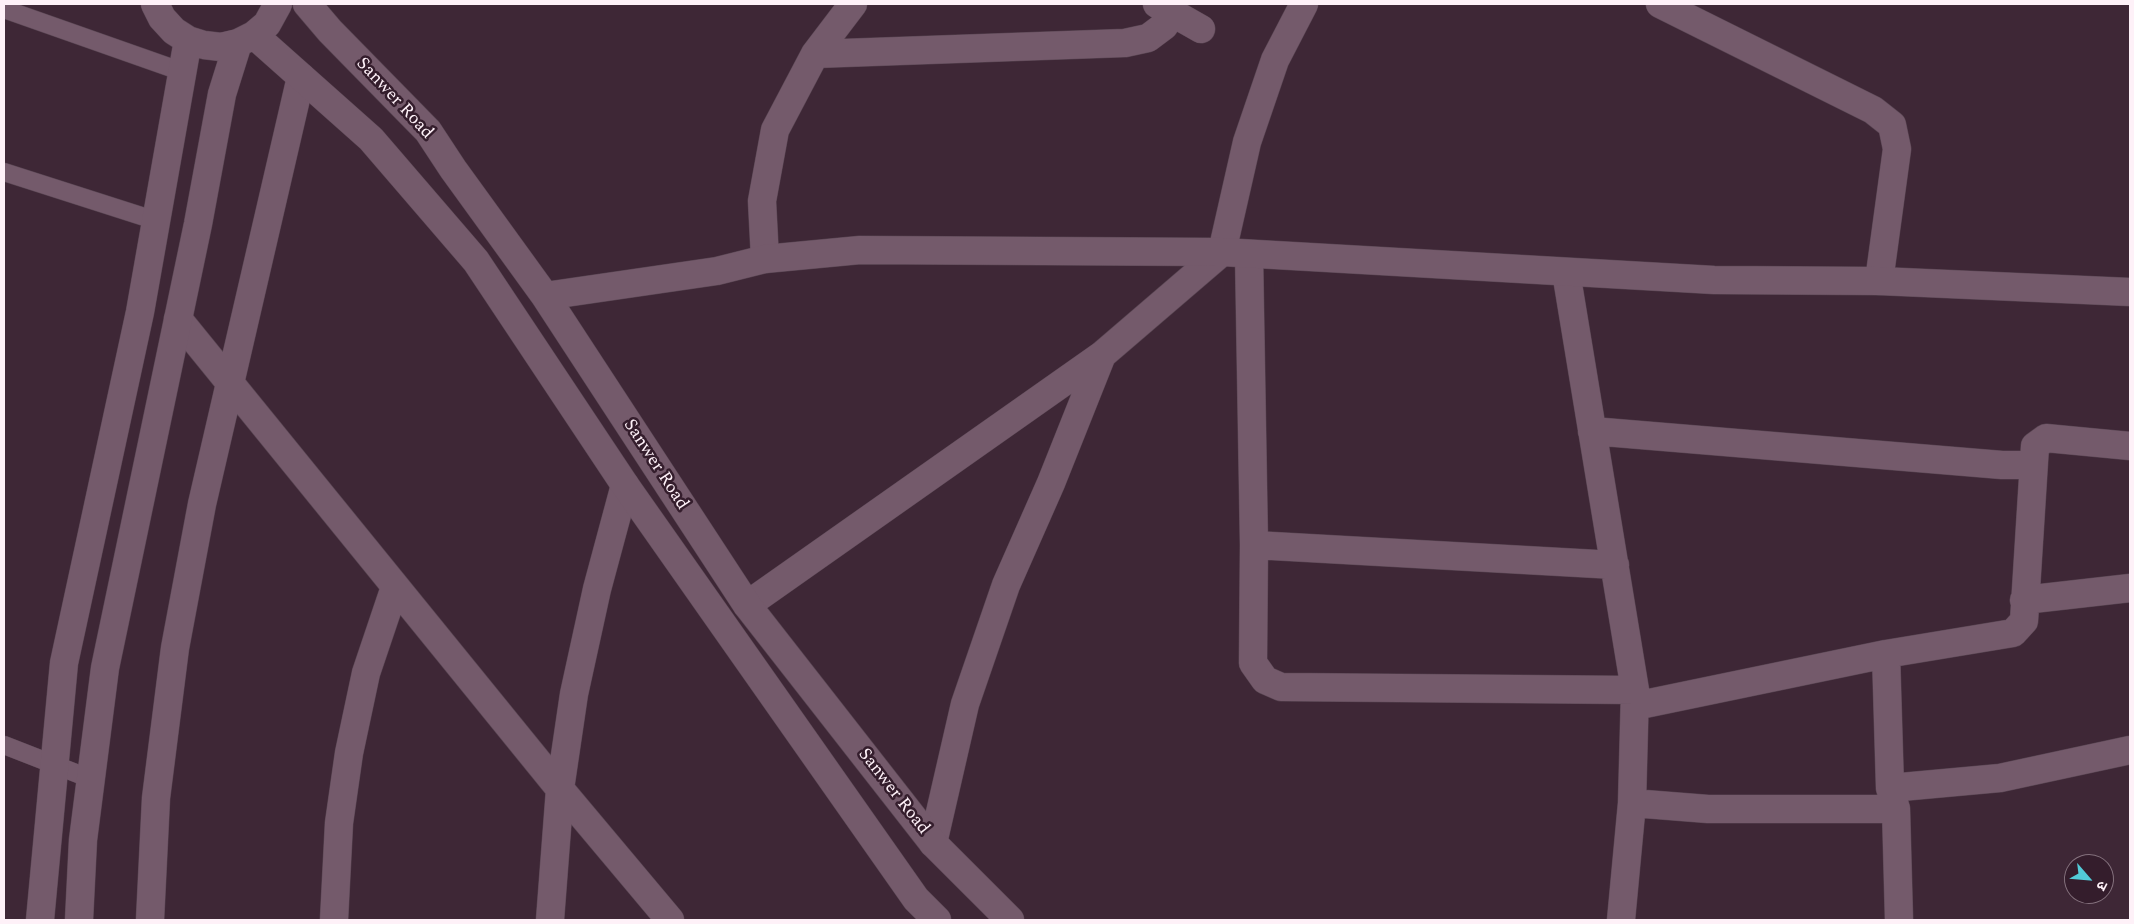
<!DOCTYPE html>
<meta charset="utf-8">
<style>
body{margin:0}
#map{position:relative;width:2134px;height:924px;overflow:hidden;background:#3e2736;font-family:Spectral,"Noto Sans Devanagari",serif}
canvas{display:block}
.frame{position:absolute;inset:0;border:5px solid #fef1f8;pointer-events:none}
.north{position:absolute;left:2064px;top:854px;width:50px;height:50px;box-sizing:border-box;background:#341d2c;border:1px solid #85727e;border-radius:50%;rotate:117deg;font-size:14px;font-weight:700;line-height:20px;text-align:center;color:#fef1f8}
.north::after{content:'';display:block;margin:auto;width:18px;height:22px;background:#52cbd8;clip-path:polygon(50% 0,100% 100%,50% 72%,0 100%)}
</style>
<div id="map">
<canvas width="2134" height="924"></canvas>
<div class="frame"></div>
<div class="north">उ</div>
</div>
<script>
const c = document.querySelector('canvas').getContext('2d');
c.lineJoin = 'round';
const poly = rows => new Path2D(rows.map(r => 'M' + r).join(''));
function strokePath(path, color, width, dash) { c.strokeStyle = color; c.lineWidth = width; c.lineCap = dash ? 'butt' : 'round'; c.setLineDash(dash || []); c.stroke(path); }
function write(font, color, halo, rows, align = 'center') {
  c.font = font + ' Spectral,serif'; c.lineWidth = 5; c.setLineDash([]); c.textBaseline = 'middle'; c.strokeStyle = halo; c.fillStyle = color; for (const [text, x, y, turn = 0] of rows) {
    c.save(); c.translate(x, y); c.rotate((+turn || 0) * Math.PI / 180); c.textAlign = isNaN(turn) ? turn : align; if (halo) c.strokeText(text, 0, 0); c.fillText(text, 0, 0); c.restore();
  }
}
const service = poly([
 [4,9,183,72],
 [4,172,157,221],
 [4,745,91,779]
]);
const minor = poly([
 [1157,4,1201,29],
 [1660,4,1873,110,1892,125,1897,149,1879,281],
 [815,54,1125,43,1148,38,1164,26,1173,13],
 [1249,254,1254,545,1253,663,1265,680,1281,687,1635,690],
 [765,259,762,201,775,130,815,54,853,4],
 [1566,272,1635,690,1632,803,1621,920],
 [178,319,560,789,670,920],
 [1592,431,2002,465,2033,465],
 [1254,545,1615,565],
 [2024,600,2130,588],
 [747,605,1102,355],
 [1886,654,1890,788,1896,809,1899,920],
 [1635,706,1886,654,2013,633,2024,621,2035,446,2046,438,2130,446],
 [1890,788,2000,778,2130,750],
 [1632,803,1708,809,1896,809],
 [933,843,965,704,1006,585,1051,483,1102,355,1222,252,1247,142,1275,60,1304,4],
 [150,920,156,798,175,648,202,504,301,77],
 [334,920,339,823,349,753,366,673,395,587],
 [550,920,560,789,574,694,597,589,625,485]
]);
const tertiary = poly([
 [155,4,162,18,174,31,188,40,204,45,221,47,238,43,254,35,267,24,278,4],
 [307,4,330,31,428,131,453,169,545,296,747,605,933,843,1010,920],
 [254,35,371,139,476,261,625,485,916,899,937,920],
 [545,296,717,271,765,259,860,250,1222,252,1714,280,1879,281,2130,292],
 [40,920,64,663,140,312,188,40],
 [79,920,83,840,105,668,198,224,222,94,238,43]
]);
strokePath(service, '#584552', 19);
strokePath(minor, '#584552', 29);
strokePath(tertiary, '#584552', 29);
strokePath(service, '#745a6b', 18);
strokePath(minor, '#745a6b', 28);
strokePath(tertiary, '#745a6b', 28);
write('18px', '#fef1f8', '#341d2c', [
 ["Sanwer Road",394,99,47],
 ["Sanwer Road",655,465,57],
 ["Sanwer Road",893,792,52]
]);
</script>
